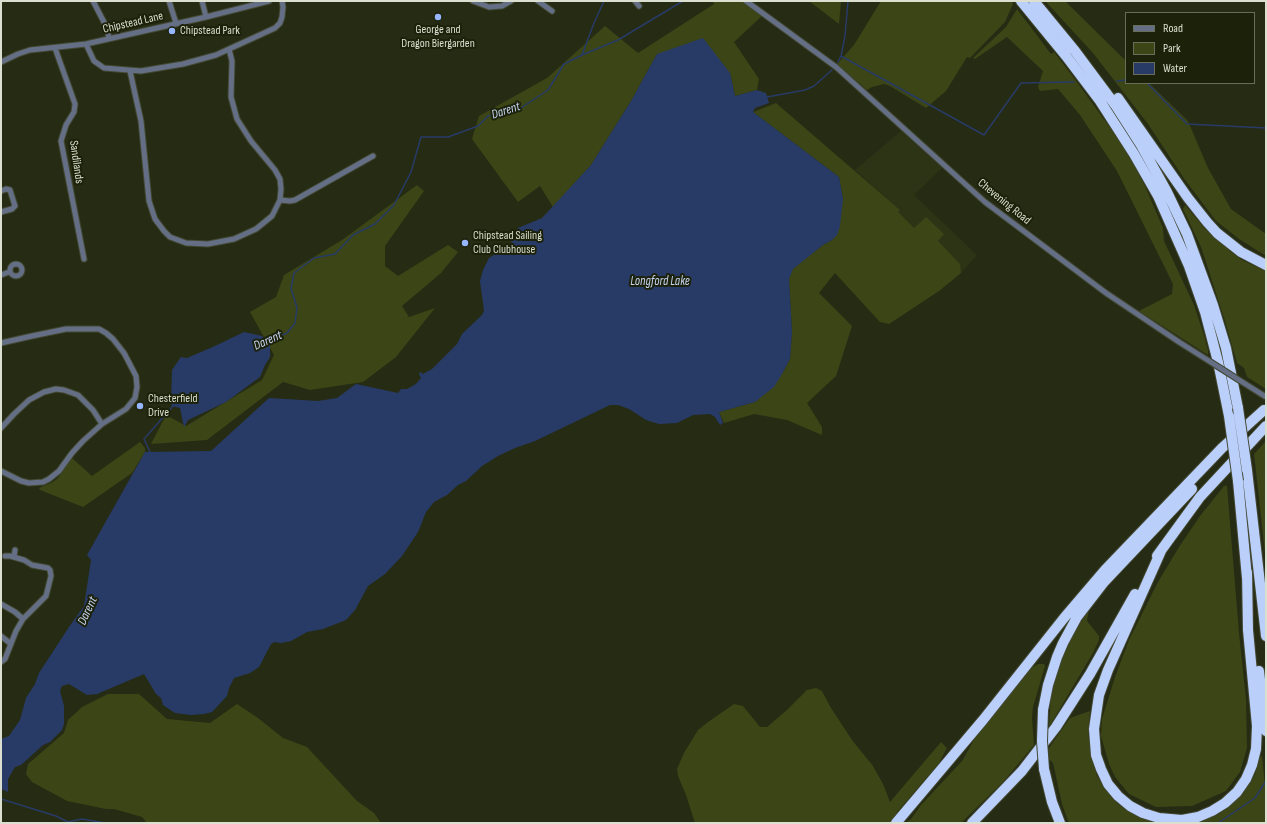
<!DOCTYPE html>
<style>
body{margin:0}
#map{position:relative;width:1267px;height:824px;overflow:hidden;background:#262b14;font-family:"Sofia Sans Condensed",sans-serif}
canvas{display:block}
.frame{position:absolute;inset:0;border:2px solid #dadfd0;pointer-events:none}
.legend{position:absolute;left:1125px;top:12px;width:130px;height:72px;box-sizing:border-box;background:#1c210a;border:1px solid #686d59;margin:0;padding:5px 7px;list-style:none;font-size:12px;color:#dadfd0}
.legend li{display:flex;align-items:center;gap:8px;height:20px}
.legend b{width:20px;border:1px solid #686d59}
</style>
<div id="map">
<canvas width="1267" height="824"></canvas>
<div class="frame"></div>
<ul class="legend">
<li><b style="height:5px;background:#646e84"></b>Road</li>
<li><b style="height:11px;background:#3b4516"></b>Park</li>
<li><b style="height:11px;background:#283b67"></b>Water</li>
</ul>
</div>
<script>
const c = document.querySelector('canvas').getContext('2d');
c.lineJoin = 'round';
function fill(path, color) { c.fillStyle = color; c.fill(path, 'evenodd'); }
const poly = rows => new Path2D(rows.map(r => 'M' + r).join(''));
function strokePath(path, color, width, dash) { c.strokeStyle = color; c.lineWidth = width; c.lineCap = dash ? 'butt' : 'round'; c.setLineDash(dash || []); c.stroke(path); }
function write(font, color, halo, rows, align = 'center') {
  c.font = font + ' "Sofia Sans Condensed",sans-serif'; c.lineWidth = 4; c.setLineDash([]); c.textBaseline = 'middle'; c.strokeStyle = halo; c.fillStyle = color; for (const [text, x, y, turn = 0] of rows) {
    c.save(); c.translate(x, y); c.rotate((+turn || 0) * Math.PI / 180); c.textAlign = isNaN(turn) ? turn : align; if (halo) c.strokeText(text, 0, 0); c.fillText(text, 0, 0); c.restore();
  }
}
fill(poly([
 [901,131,942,168,914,195,977,255,961,273,939,291,889,324,880,322,836,272,900,210,855,170]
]), '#2d3415');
fill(poly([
 [713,1,743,1,763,15,734,42,759,79,757,90,735,96,730,73,657,54,631,101,591,165,553,207,540,186,518,202,472,139,479,116,547,78,605,26,638,53,714,4],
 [809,1,841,1,839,24],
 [881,1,1012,1,1013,4,1005,22,970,58,967,57,946,91,926,108,890,86,884,84,872,87,867,90,837,64,854,45],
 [1045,1,1065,1,1126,61,1126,83,1149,83,1188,121,1208,168,1231,209,1266,234,1266,256,1239,239,1216,221,1185,180,1148,124,1093,53],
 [1017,9,1051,54,1054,52,1074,78,1116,136,1130,158,1145,186,1163,228,1164,241,1194,305,1204,335,1208,350,1208,355,1139,311,1172,294,1173,284,1117,171,1080,115,1058,89,1040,91,1038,87,1043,71,1007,37,975,59,973,58,1006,27],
 [776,103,900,210,898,212,914,228,926,217,944,234,938,241,960,264,961,273,939,291,889,324,880,322,835,273,819,293,852,326,836,376,807,403,822,427,822,435,787,420,754,414,724,423,719,412,755,402,782,374,790,359,792,332,789,279,792,269,823,245,832,240,843,199,839,177,753,112],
 [417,185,424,191,385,246,385,266,398,276,448,245,458,252,441,273,402,306,409,317,435,308,396,357,363,382,310,390,283,382,207,440,151,444,166,415,186,426,262,380,274,355,250,312,276,297,284,275,342,240],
 [1185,205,1205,229,1231,252,1242,260,1266,271,1266,389,1247,377,1244,368,1237,363,1225,321,1201,247,1183,209],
 [1266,441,1266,562,1254,454],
 [140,442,145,448,145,452,132,473,83,507,40,490,39,488,53,482,58,478,72,458,92,476],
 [1224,486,1227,486,1239,633,1246,699,1247,748,1240,772,1226,791,1192,806,1156,807,1129,794,1115,777,1109,764,1101,736,1102,719,1115,677,1129,640,1158,582,1179,547,1200,516],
 [1089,609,1087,621,1099,636,1099,640,1093,653,1049,727,1051,693,1058,667,1063,653,1074,633],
 [1038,664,1044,664,1045,666,1033,707,1032,718,1034,745,1003,782,961,823,906,823,911,819,921,805,962,761,975,738,1031,668],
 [816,688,822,691,831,708,852,740,873,766,883,784,890,802,941,742,947,748,939,763,897,812,904,823,695,823,686,795,678,776,677,769,684,753,698,730,708,722,734,704,743,706,760,727,767,727,787,710,807,690],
 [108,694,139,694,167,719,210,723,237,704,258,718,283,738,307,747,357,801,374,813,381,823,147,823,142,817,114,809,106,809,67,801,32,782,26,774,28,764,64,733,68,720,82,707],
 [1090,711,1088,733,1091,755,1097,776,1103,786,1118,804,1128,811,1139,817,1155,823,1070,823,1068,821,1062,804,1053,763,1049,759,1049,748,1070,718],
 [1262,756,1266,796,1266,823,1195,823,1215,816,1226,809,1235,801,1250,783,1255,774,1259,758]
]), '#3b4516');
fill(poly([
 [703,38,730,73,735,96,757,90,766,93,769,103,755,108,753,112,839,177,843,199,840,226,837,235,832,240,823,245,793,269,789,279,792,332,790,359,782,374,774,387,755,402,719,412,723,423,720,425,715,417,710,414,693,415,677,423,659,424,646,420,629,409,618,405,610,405,535,441,515,448,498,456,482,466,466,481,458,485,447,495,434,502,426,512,418,532,402,556,385,574,368,586,355,610,346,620,323,629,307,632,291,641,281,643,274,642,271,644,259,667,250,673,234,678,229,688,227,696,212,712,204,714,191,715,175,713,163,705,161,698,156,694,144,674,97,694,87,695,69,684,62,686,60,691,64,706,64,724,62,730,50,742,43,745,21,765,15,767,8,779,8,792,1,789,1,739,9,736,20,720,26,698,35,684,39,673,69,627,84,606,91,560,87,555,145,452,211,451,269,398,318,401,337,398,356,384,398,393,401,389,407,389,416,384,421,378,419,374,420,372,423,374,432,369,457,344,462,334,482,315,484,311,480,281,483,270,489,258,500,251,507,250,512,244,511,242,518,228,542,218,591,165,631,101,657,54],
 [244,332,262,336,270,345,270,357,265,365,260,377,226,402,188,420,184,427,180,408,172,406,171,403,172,370,181,357,187,358,215,346]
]), '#283b67');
strokePath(poly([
 [582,55,594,23,604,1],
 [841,56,984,135,1021,83,1074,82],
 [838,62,841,56,845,36,848,1],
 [1117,81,1126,80],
 [1147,83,1187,124,1266,128],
 [767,97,805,90,814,86,832,70],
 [266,342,287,333,295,323,297,308,291,288,294,273,314,258,335,254,353,235,375,224,394,205,411,172,421,137,448,137,478,126,488,116,518,110,548,90,564,64,582,55,618,40,683,1],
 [150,452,144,439,173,406],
 [1,799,56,816,68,822,82,819,105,823],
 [1218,823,1255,798,1266,781]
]), '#283b67', 1.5);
const minor = poly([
 [93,1,106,26,109,38],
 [169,1,176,23],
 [202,1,206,17],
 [473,1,489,7,502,6,511,1],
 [538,1,552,11],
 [635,1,639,6],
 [746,1,836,67,985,202,1106,293,1179,342],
 [86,44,94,61,104,68,141,71,183,64,216,55,275,28,280,23,282,17,283,7,282,1],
 [55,48,75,104,74,112,66,125,61,141,84,259],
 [1,62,18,54,30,50,86,44,206,17,269,1],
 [130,71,141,121,149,201,155,219,164,231,170,237,186,243,208,244,234,239,256,229,272,216,280,200,281,189,280,179,275,170,251,141,237,119,231,97,232,61,229,49],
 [1,191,6,189,10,190,15,206,12,209,1,212],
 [280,200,290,201,295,200,373,156],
 '10 270a6 6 0 1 1 12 0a6 6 0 1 1-12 0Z',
 [1,275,9,272],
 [1,343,32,336,66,329,99,329,106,333,113,339,124,353,136,376,137,387,135,398,126,409,102,424,83,441,72,453,59,471,49,479,43,482,29,483,21,481,1,471],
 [1,428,14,414,29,400,44,392,56,389,64,390,78,395,93,410,102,424],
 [14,557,15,550],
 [1,604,15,612,23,619],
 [1,636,11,644],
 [1,662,5,659,16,631,23,619,46,596,51,576,50,570,48,568,32,565,24,560,10,556,5,556]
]);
const motorway = poly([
 [1021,1,1066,56,1100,101,1134,154,1158,196,1189,266,1205,312,1218,362,1229,416],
 [1034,1,1075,51,1116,106,1141,145,1167,192,1187,234,1213,305,1226,348,1238,408],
 [1118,98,1188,198,1207,222,1217,233,1241,252,1266,265],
 [1247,470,1266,636],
 [1238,481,1247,578],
 [1161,551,1108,670,1099,695,1094,729,1096,755,1101,769,1108,784,1118,796,1130,806,1143,813,1159,818,1182,820,1198,817,1212,811,1225,803,1237,792,1246,779,1252,765,1256,749,1257,726,1248,630,1247,572],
 [1157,556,1181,523,1200,497,1266,426],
 [1259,671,1266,731],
 [1043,710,1048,685,1057,657,1063,643,1077,617,1104,582,1192,489],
 [1044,769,1052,802,1060,823],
 [896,823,983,720,1064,618,1105,570,1222,448,1264,410],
 [972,823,1022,771,1056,727,1090,674,1135,594]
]);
strokePath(minor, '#434832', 7);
strokePath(motorway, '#434832', 12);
strokePath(minor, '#646e84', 5);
strokePath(motorway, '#bbcffb', 10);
const minorBridge = poly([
 [1179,342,1266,397]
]);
const motorwayBridge = poly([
 [1238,408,1247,470],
 [1229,416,1238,481],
 [1043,710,1042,741,1044,769]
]);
strokePath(minorBridge, '#434832', 7, []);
strokePath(motorwayBridge, '#434832', 12, []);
strokePath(minorBridge, '#646e84', 5);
strokePath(motorwayBridge, '#bbcffb', 10);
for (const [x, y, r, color] of [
 [438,17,4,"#96b6fd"],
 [172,31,4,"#96b6fd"],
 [465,243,4,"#96b6fd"],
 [140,406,4,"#96b6fd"]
]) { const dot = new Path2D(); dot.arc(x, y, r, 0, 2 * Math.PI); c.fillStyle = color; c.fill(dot); strokePath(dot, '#1c210a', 1.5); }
write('12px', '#dadfd0', '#1c210a', [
 ["Chipstead Lane",133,23,-13],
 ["Sandilands",76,162,82],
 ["Chevening Road",1004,202,39]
]);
write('12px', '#dadfd0', '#1c210a', [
 ["George and",438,30,"center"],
 ["Dragon Biergarden",438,44,"center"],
 ["Chipstead Park",180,31],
 ["Chipstead Sailing",473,236],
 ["Club Clubhouse",473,250],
 ["Chesterfield",148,399],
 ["Drive",148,413]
], 'left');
write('italic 13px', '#c6d4f2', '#1c210a', [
 ["Darent",506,111,-18],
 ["Longford Lake",660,282],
 ["Darent",268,341,-24],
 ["Darent",88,611,-65]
]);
</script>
